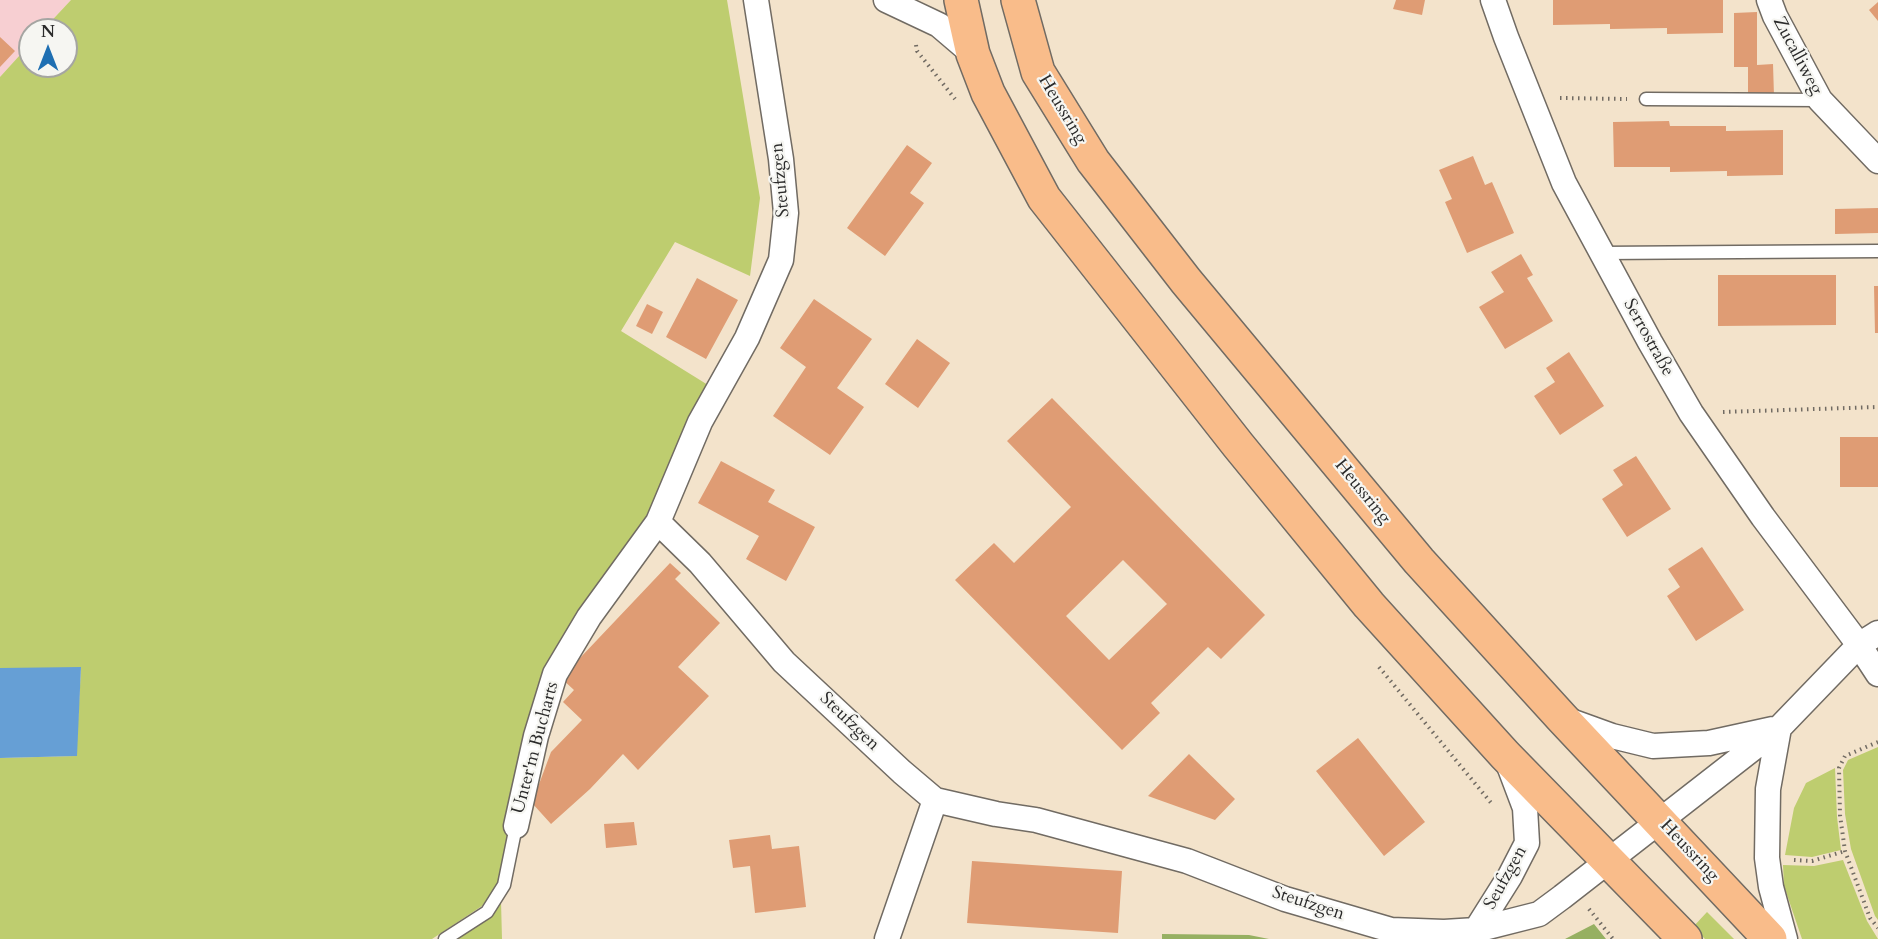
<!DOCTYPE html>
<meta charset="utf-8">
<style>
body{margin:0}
#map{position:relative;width:1878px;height:939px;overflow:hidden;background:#f3e3cb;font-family:Cardo,serif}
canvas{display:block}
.north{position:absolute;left:18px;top:18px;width:60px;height:60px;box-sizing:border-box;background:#f6f6f2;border:2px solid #a5a5a2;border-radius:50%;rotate:0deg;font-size:16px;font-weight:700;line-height:24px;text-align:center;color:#2b2b2b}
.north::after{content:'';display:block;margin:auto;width:21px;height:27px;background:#1f6fb2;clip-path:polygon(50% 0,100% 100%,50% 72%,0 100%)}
</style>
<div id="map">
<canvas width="1878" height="939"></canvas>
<div class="north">N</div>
</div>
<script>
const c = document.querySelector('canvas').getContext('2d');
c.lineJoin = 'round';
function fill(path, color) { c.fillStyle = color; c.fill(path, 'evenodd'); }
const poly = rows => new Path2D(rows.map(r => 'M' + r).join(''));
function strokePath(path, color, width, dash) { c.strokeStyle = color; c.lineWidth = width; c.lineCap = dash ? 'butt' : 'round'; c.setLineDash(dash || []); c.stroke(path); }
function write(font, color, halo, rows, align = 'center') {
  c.font = font + ' Cardo,serif'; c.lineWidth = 4.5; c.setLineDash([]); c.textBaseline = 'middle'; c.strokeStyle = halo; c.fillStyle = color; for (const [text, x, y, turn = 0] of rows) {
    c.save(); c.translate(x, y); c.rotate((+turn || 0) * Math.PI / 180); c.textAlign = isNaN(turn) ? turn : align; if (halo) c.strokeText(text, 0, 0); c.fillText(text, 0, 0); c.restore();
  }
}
fill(poly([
 [0,0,71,0,43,30,30,30,30,44,0,77]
]), '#f7cfd2');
fill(poly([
 [71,0,727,0,760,198,750,276,675,242,621,331,708,385,650,516,585,613,509,825,500,881,482,906,432,939,0,939,0,758,76,756,81,668,0,668,0,77,30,44,30,66,66,66,66,30,43,30],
 [1878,747,1878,920,1875,916,1851,849,1845,814,1843,770,1848,760],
 [1835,768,1837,817,1841,850,1812,857,1785,855,1794,808,1806,783],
 [1843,860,1867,921,1878,939,1802,939,1784,886,1783,865,1814,866],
 [501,901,502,939,455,939,490,917],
 [1707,912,1734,939,1705,939,1693,927]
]), '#becd6f');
fill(poly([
 [1594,924,1606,939,1565,939],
 [1162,934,1249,935,1269,939,1162,939]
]), '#96b062');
fill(poly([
 [81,667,77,756,0,758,0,668]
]), '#669fd5');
fill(poly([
 [1396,0,1425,0,1422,15,1393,9],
 [1553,0,1723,0,1723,33,1667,34,1667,28,1610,29,1610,24,1553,25],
 [1878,2,1878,21,1869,10],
 [1757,12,1757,65,1773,64,1774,96,1748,96,1748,67,1734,67,1734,13],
 [0,37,15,51,0,67],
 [1669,121,1670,126,1726,126,1726,131,1783,130,1783,175,1727,176,1727,171,1670,172,1670,167,1614,167,1613,122],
 [907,145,932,163,910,193,924,203,885,256,847,228],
 [1473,156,1485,185,1492,182,1514,233,1467,253,1445,202,1452,199,1439,170],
 [1878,208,1878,233,1835,234,1835,209],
 [1521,254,1533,275,1527,278,1553,321,1505,349,1479,307,1504,292,1491,272],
 [1718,275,1836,275,1836,325,1718,326],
 [697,278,738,300,706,359,666,337],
 [1874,286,1878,286,1878,333,1875,333],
 [814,299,872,339,837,388,864,407,830,455,773,416,806,367,780,348],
 [647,304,663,312,652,334,636,326],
 [917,339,950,363,918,408,885,384],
 [1569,352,1604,406,1560,435,1534,396,1555,382,1546,368],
 [1052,398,1265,615,1221,659,1208,647,1151,703,1160,713,1122,750,955,580,994,543,1014,563,1071,507,1007,441],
 [1123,560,1167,604,1109,660,1066,616],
 [1840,437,1878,437,1878,487,1840,487],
 [1636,456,1671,509,1627,537,1602,499,1623,485,1613,470],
 [721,461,775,490,768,502,815,527,786,581,746,559,759,536,698,503],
 [1702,547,1744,610,1696,641,1667,596,1680,587,1668,569],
 [670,563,681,573,675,579,720,623,678,667,709,696,638,770,623,754,590,789,551,824,532,803,551,752,582,720,563,702,574,690,561,678],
 [1358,738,1425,822,1384,856,1316,771],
 [1189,754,1235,799,1215,820,1148,796],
 [634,822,637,845,606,848,604,824],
 [770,835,772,849,799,846,806,907,755,913,750,866,733,868,729,840],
 [972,861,1122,871,1118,933,967,923]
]), '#df9c74');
const lane = poly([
 [1646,99,1820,100],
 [1602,253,1878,251],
 [445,939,487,912,504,885,516,826]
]);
const street = poly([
 [756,0,781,159,786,213,781,260,747,338,700,422,658,522,700,563,784,662,902,772,935,800,996,814,1036,820,1187,861,1285,899,1391,930,1444,932,1476,930,1539,914,1562,897,1779,728,1859,645,1878,633],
 [886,0,939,25,973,54],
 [1493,0,1506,37,1564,183,1650,342,1691,413,1763,517,1859,645,1878,674],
 [1769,0,1775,16,1820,100,1878,161],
 [1565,719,1612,736,1653,746,1709,743,1773,729],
 [1779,728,1768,789,1767,858,1771,887,1785,939],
 [516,826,536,736,555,674,589,617,658,522],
 [1476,930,1510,876,1527,843,1525,808,1508,763],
 [887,939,935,800]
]);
const primary = poly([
 [961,0,973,54,988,93,1044,198,1238,445,1369,605,1505,755,1685,939],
 [1018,0,1038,72,1093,161,1186,281,1419,561,1562,718,1770,939]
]);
strokePath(lane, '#716b63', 15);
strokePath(street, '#716b63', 27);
strokePath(primary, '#716b63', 36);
strokePath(poly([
 [916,45,917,51,955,99],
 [1560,98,1627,99],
 [1723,412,1878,407],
 [1379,667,1492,804],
 [1878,742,1845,756,1839,768,1840,815,1845,851,1870,918,1878,928],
 [1794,860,1812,861,1845,851],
 [1589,909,1613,939]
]), '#716b63', 4, [1.5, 4.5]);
strokePath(lane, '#fff', 12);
strokePath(street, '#fff', 24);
strokePath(primary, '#f9bc8a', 33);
write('18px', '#2b2b2b', '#f6f6f2', [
 ["Zucalliweg",1797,56,62],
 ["Heussring",1062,110,59],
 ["Steufzgen",781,180,-95],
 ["Serrostraße",1648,338,61],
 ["Heussring",1362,492,51],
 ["Steufzgen",849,722,44],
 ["Unter'm Bucharts",536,748,-75],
 ["Heussring",1689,851,47],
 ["Seufzgen",1506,878,-61],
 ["Steufzgen",1308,904,18]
]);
</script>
